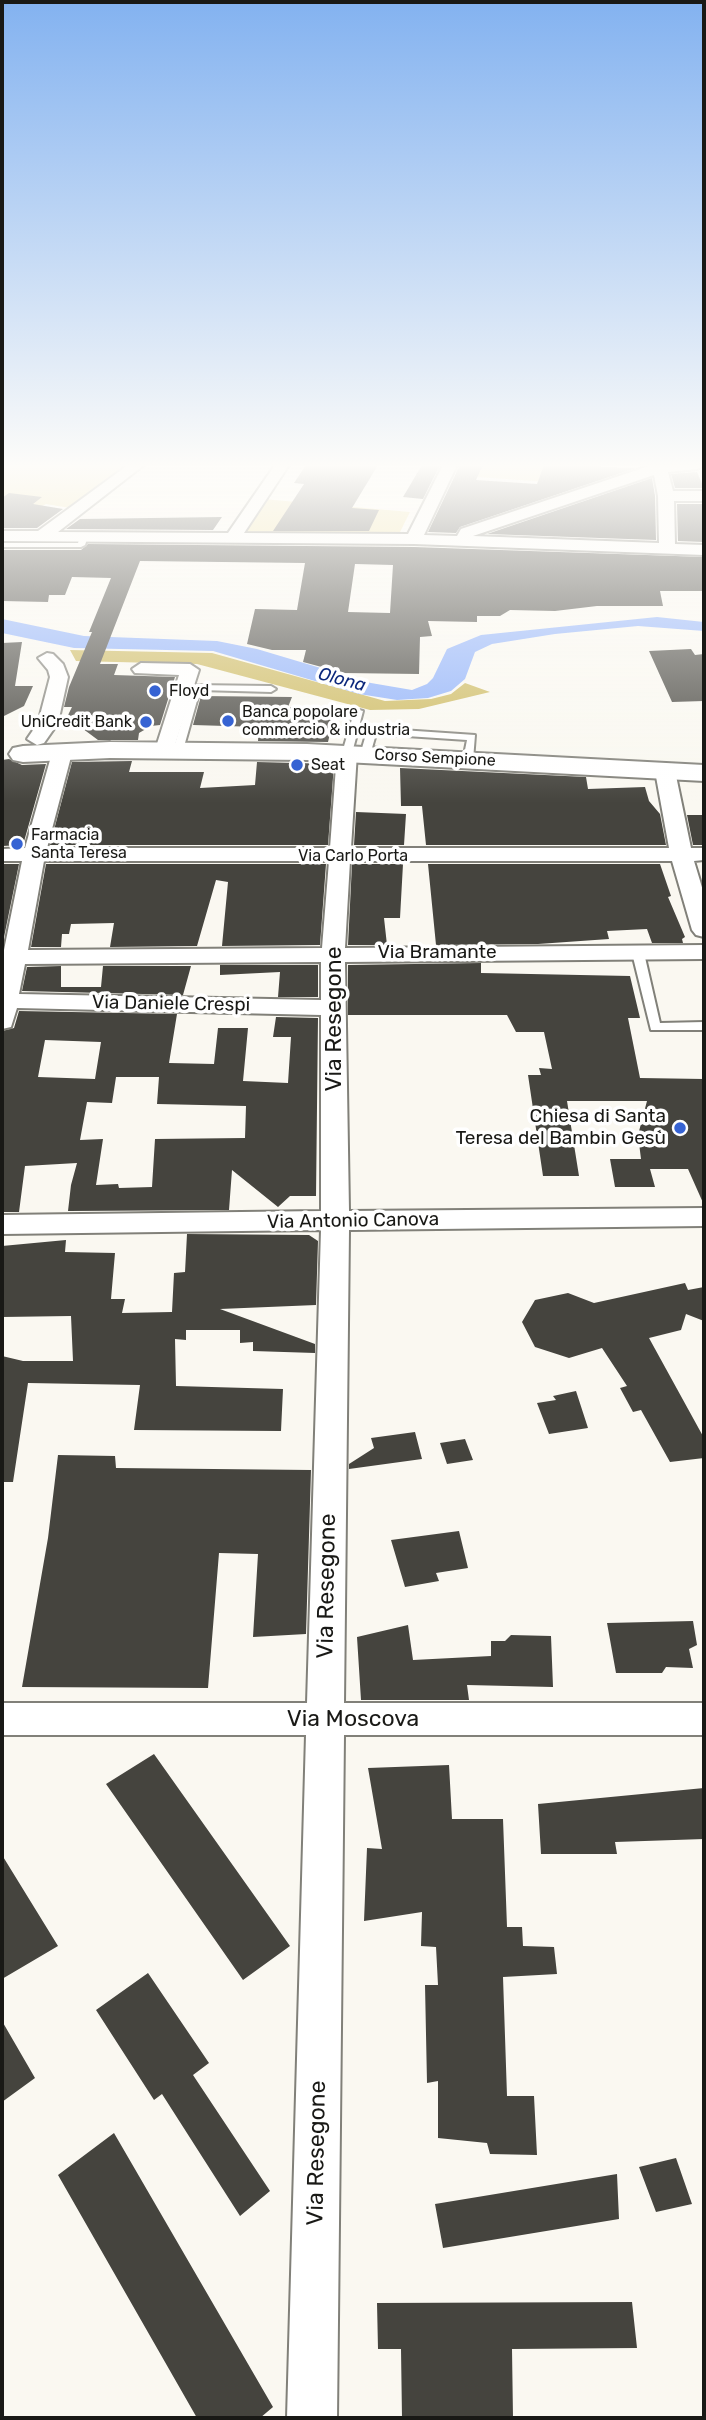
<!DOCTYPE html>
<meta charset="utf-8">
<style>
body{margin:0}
#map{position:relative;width:706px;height:2420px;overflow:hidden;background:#faf8f1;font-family:Rubik,sans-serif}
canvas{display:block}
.frame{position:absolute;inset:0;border:4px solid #191916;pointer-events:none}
</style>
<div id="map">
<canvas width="706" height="2420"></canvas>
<div class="frame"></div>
</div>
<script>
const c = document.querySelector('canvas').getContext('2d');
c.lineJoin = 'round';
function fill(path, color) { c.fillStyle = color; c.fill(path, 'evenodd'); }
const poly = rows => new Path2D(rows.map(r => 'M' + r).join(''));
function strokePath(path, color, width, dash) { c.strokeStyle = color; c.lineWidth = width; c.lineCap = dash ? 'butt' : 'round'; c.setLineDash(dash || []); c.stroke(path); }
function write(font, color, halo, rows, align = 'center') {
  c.font = font + ' Rubik,sans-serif'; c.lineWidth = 7; c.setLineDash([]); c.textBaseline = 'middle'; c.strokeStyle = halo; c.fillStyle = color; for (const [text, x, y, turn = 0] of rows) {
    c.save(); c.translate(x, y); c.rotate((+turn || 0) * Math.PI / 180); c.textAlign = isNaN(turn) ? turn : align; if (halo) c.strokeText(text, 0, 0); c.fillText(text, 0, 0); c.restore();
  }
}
fill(poly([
 [2,465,124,465,127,466,70,508,46,504,30,512,2,511],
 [483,465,541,465,567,467,562,483,477,477],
 [263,499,410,512,398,536,241,533]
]), '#edde99');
fill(poly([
 [70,650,212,653,385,701,431,699,451,694,465,683,490,692,419,709,370,710,197,664,76,661]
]), '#ccb85c');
fill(poly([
 [657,617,704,622,704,631,638,626,555,634,492,644,475,652,465,679,451,691,428,698,397,700,359,694,213,651,74,648,2,633,2,619,84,636,217,641,257,649,371,683,412,690,427,684,433,678,447,649,481,635]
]), '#8caffb');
fill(poly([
 [306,465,378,465,352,508,379,510,369,531,273,531,304,484,294,483],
 [422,465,440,465,423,499,403,497],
 [460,465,483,465,476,480,537,484,544,465,636,468,460,527,456,533,428,532],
 [697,472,704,488,675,488,671,474],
 [652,478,655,496,656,540,487,534],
 [9,493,42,497,33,504,63,509,37,528,2,528,2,498],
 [677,504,704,504,704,542,678,541],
 [222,517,213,530,66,529,80,519],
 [88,544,414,547,704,557,704,591,660,591,663,606,597,606,555,611,510,610,500,616,477,616,477,622,428,621,432,636,420,637,419,674,344,673,303,662,306,650,272,650,247,644,255,609,297,610,305,563,140,561,100,664,118,664,114,675,175,677,160,725,151,726,139,733,138,740,98,740,67,717,72,707,64,707,69,687,92,632,89,632,111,578,72,577,65,595,49,595,48,602,2,601,2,550,81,550],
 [355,564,393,565,390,613,348,612],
 [22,642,15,686,33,686,24,706,2,717,2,643],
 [691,649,695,655,704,654,704,701,672,702,649,651],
 [201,696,292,697,288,707,336,708,328,742,258,741,259,727,193,725],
 [9,759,22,765,46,764,23,845,2,846,2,760],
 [132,761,129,772,204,772,200,788,255,785,257,762,334,764,328,845,50,845,72,762],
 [400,768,586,777,588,789,645,787,649,801,660,814,666,845,426,845,422,806,401,806],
 [356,812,406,814,404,845,354,845],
 [687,815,704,815,704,845,693,845],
 [2,864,19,864,2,947],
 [46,864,326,864,320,945,222,946,228,882,216,880,197,946,110,947,114,923,71,924,69,934,62,934,61,947,31,947],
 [352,864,403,864,400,918,384,918,387,945,348,945],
 [428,864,660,864,671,896,668,897,685,937,682,939,683,943,652,943,647,929,607,931,609,939,538,944,436,945],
 [481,963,481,973,630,976,640,1018,628,1018,640,1078,704,1079,704,1205,688,1169,650,1169,655,1187,615,1187,610,1159,641,1159,638,1135,647,1101,567,1101,579,1176,543,1176,528,1075,541,1075,539,1068,552,1069,544,1032,516,1032,507,1015,348,1015,348,965],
 [220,965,318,965,318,997,278,997,280,972,220,975],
 [61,966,61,987,101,987,103,966,191,966,183,995,22,991,27,967],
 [19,1011,177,1014,169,1063,214,1064,218,1028,248,1028,243,1081,288,1083,291,1037,273,1037,276,1017,318,1018,316,1196,290,1196,278,1207,232,1170,229,1210,68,1211,71,1185,77,1163,25,1166,19,1212,2,1212,2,1031,14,1028],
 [45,1040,101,1042,95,1079,38,1077],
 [116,1077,159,1077,157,1104,246,1106,245,1138,155,1139,152,1187,119,1188,118,1184,96,1185,103,1139,80,1140,87,1102,112,1103],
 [187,1234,309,1235,318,1241,316,1305,220,1309,315,1344,315,1353,253,1351,253,1342,240,1343,240,1330,186,1330,186,1340,175,1339,176,1386,283,1389,281,1431,134,1430,140,1385,28,1383,13,1482,2,1482,2,1356,23,1361,73,1361,71,1316,2,1317,2,1246,66,1240,65,1252,115,1253,111,1299,125,1299,122,1313,172,1312,174,1273,185,1272],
 [685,1283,688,1290,704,1287,704,1321,686,1314,681,1330,649,1338,704,1438,704,1458,670,1462,641,1410,633,1412,620,1388,627,1386,602,1348,569,1358,535,1347,522,1322,535,1300,568,1293,594,1303],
 [576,1391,588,1428,549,1434,537,1403,556,1400,553,1396],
 [415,1432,422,1459,349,1469,349,1464,374,1448,371,1438],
 [465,1439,473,1460,447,1464,440,1443],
 [58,1455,115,1456,116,1468,311,1470,306,1634,253,1637,258,1554,219,1553,208,1688,22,1687,48,1538],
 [459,1531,468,1568,436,1573,439,1581,405,1587,391,1540],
 [693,1621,697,1645,689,1649,693,1668,666,1667,662,1673,616,1673,607,1623],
 [408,1625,413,1660,491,1656,491,1641,505,1641,511,1635,551,1636,553,1687,467,1685,469,1700,361,1700,357,1637],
 [154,1754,290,1946,243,1980,106,1784],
 [449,1765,452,1819,503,1819,507,1927,522,1927,523,1946,554,1947,557,1974,503,1977,507,2096,534,2096,537,2155,490,2154,487,2143,438,2138,438,2081,427,2083,425,1985,438,1985,436,1947,421,1946,422,1912,364,1921,367,1848,382,1849,368,1768],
 [704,1788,704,1839,615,1842,617,1854,541,1854,538,1804],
 [2,1855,58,1946,2,1979],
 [148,1973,209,2063,193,2075,270,2191,240,2216,162,2094,154,2100,96,2010],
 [2,2021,35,2078,2,2102],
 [114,2133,273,2407,260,2418,197,2418,58,2175],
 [676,2158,692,2204,656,2212,639,2167],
 [617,2174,619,2219,443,2248,435,2204],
 [632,2302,637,2348,512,2349,513,2418,402,2418,401,2349,378,2349,377,2303]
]), '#45443e');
const service = poly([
 [81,534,88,536,85,545,81,547,2,547,2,543,78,543,81,534],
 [193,685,271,686,276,689,271,692,200,690,183,750,178,753,173,750,193,685],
 [355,709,363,711,352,753,347,756,342,753,355,709],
 [372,728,475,735,473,760,468,763,463,760,467,740,376,734,370,755,361,757,360,755,367,731,372,728],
 [638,949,644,953,660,1023,704,1022,704,1030,651,1030,632,953,638,949]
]);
const minor = poly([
 [128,465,144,465,58,532,228,533,275,465,289,465,244,533,408,534,443,465,457,465,424,535,457,536,461,529,652,465,704,465,697,469,668,472,673,491,704,491,704,501,674,501,675,544,704,545,704,555,414,544,2,541,2,531,38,531,128,465],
 [654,475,658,496,659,543,473,536,654,475],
 [47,653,53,654,63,664,68,677,58,723,44,743,37,745,27,739,38,723,50,677,48,670,38,658,47,653],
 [141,663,190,664,199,670,172,754,158,754,155,750,179,675,135,673,132,669,141,663],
 [62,747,69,749,72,753,47,848,330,848,337,753,340,749,347,747,354,749,357,753,351,848,669,848,655,771,658,767,665,765,672,767,675,771,691,848,704,848,704,860,694,861,704,894,704,937,696,935,692,930,672,861,350,861,345,948,704,945,704,959,345,962,349,1211,704,1208,704,1226,349,1230,344,1703,704,1703,704,1735,344,1735,337,2418,287,2418,306,1735,2,1735,2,1703,307,1703,321,1230,2,1234,2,1215,321,1211,321,1015,17,1008,11,1027,2,1029,2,950,4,950,22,861,2,861,2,849,25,848,52,753,55,749,62,747],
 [44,861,329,861,322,948,28,950,44,861],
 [321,962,321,1000,19,994,25,964,321,962]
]);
const primary = poly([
 [110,742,307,744,704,765,704,781,307,760,110,758,23,762,13,760,9,754,13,748,23,746,110,742]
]);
strokePath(service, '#818079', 4);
strokePath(minor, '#818079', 4);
strokePath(primary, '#818079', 4);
fill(service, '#fff');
fill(minor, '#fff');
fill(primary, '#fff');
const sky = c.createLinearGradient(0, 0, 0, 803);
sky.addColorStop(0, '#83b2f0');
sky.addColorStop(0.58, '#fdfcf9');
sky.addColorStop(1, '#fdfcf900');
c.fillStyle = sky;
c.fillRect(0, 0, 706, 803);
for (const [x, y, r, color] of [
 [155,691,7,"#3663d3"],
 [228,721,7,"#3663d3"],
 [146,722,7,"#3663d3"],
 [297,765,7,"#3663d3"],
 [17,844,7,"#3663d3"],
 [680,1128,7,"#3663d3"]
]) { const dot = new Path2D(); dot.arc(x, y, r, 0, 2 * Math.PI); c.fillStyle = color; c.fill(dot); strokePath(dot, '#fff', 2.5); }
write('16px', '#191916', '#fff', [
 ["Floyd",169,691],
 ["Banca popolare",242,712],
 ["commercio & industria",242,730],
 ["UniCredit Bank",132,722,"right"],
 ["Seat",311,765],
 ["Farmacia",31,835],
 ["Santa Teresa",31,853]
], 'left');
write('16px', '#191916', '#fff', [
 ["Corso Sempione",435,758,3],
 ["Via Carlo Porta",353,856]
]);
write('italic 18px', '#0c287c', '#fff', [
 ["Olona",342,680,15]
]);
write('19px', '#191916', '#fff', [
 ["Via Bramante",437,953],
 ["Via Daniele Crespi",171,1004,1],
 ["Via Antonio Canova",353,1221,-1]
]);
write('19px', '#191916', '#fff', [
 ["Chiesa di Santa",666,1117],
 ["Teresa del Bambin Gesù",666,1139]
], 'right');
write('23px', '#191916', '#fff', [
 ["Via Resegone",334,1019,-90],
 ["Via Resegone",327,1586,-89],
 ["Via Moscova",353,1719],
 ["Via Resegone",317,2153,-89]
]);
</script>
